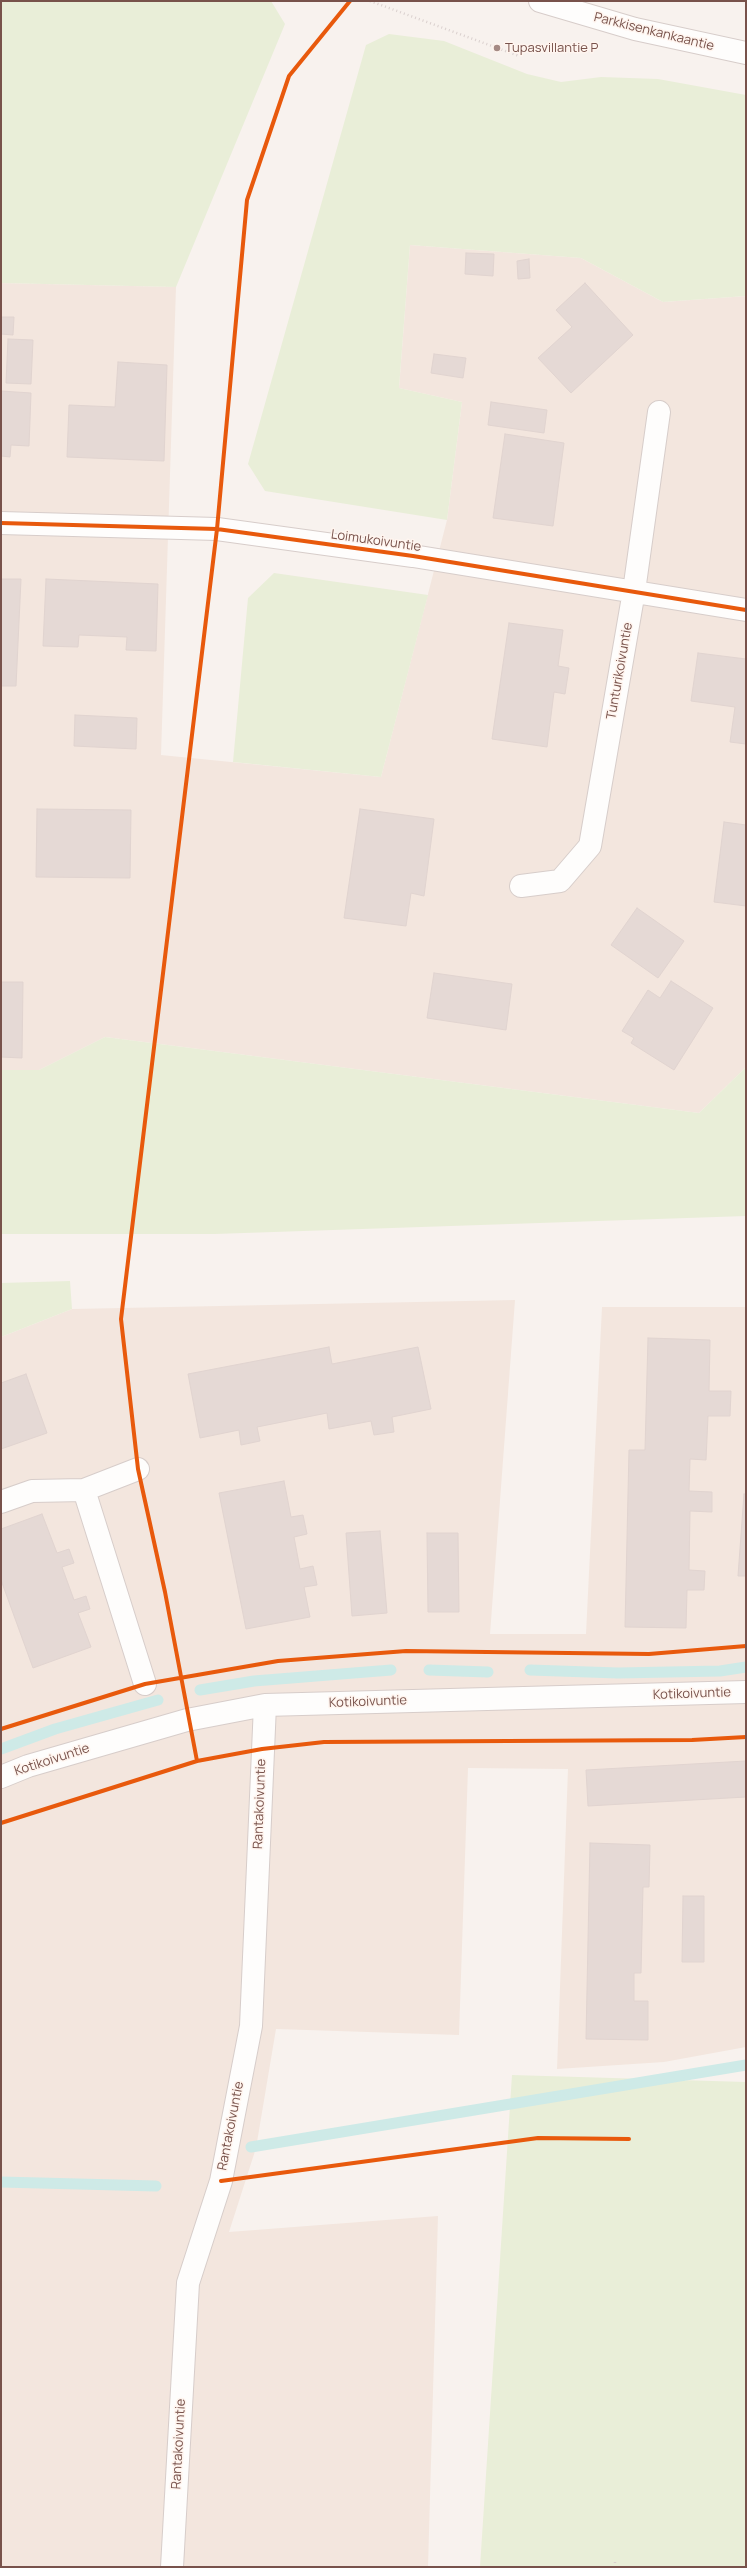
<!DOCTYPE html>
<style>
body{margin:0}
#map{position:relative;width:747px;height:2568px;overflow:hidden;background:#f8f2ee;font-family:Manrope,sans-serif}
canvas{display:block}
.frame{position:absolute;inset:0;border:2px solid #78524b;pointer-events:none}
</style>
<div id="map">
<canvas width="747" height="2568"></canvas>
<div class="frame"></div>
</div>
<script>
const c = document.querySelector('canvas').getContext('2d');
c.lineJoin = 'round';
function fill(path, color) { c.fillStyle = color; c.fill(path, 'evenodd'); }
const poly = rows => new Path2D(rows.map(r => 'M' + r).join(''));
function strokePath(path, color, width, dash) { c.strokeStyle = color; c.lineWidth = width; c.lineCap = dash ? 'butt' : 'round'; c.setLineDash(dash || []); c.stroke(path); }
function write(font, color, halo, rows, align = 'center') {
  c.font = font + ' Manrope,sans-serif'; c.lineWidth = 3; c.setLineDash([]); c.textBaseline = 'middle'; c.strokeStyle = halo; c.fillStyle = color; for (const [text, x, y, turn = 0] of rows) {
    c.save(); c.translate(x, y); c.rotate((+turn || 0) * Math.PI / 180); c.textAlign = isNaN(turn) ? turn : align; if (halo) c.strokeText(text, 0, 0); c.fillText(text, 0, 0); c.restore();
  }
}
fill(poly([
 [410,245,581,258,663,302,746,296,746,1067,699,1113,105,1037,39,1070,1,1070,1,283,176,287,161,755,381,777,447,520,462,402,399,388],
 [515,1300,490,1634,586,1634,602,1307,746,1307,746,2047,664,2062,557,2069,568,1769,468,1768,459,2035,276,2029,256,2148,229,2232,438,2216,428,2567,1,2567,1,1337,72,1309]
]), '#f3e6de');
fill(poly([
 [1,1,271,1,285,24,176,287,1,283],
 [389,34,444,41,527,74,561,82,601,77,658,79,746,95,746,296,663,302,581,258,410,245,399,388,462,402,447,520,265,491,248,464,366,45],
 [274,573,428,595,381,777,233,762,248,598],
 [105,1037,699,1113,746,1067,746,1216,215,1234,1,1234,1,1070,39,1070],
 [70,1281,72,1309,1,1337,1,1283],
 [512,2075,746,2082,746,2567,480,2567]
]), '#e9eed8');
strokePath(poly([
 [429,1670,488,1672],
 [530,1670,618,1673,720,1671,746,1667],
 [200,1690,254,1681,391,1670],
 [1,1749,55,1729,158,1700],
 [251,2147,746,2065],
 [1,2182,156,2186]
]), '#ceeae7', 11);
const building = poly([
 [466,253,494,254,493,276,465,274,466,253],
 [529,259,530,278,518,279,517,261,529,259],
 [585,283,633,335,571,393,538,358,572,327,556,310,585,283],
 [1,317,14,317,13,335,1,334,1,317],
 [8,339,33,340,31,384,6,383,8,339],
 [434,354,466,358,463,378,431,373,434,354],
 [118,362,167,365,164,461,67,457,69,405,115,407,118,362],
 [1,391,31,393,29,446,11,445,10,457,1,456,1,391],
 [491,402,547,410,544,433,488,425,491,402],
 [505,434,564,443,553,526,493,518,505,434],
 [1,579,21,579,16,686,1,686,1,579],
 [46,579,158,584,156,651,126,650,127,637,79,635,78,647,43,646,46,579],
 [509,623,563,630,558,666,569,668,565,694,554,692,547,747,492,739,509,623],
 [698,653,746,659,746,744,730,742,735,707,691,701,698,653],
 [75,715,137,718,136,749,74,746,75,715],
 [37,809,131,810,130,878,36,877,37,809],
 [360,809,434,819,424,896,411,893,406,926,344,918,360,809],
 [724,822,746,825,746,906,714,902,724,822],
 [637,908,684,941,658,978,611,945,637,908],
 [434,973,512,984,506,1030,427,1018,434,973],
 [671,981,713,1008,674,1070,631,1043,634,1038,622,1031,648,990,660,998,671,981],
 [1,982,23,982,22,1058,1,1057,1,982],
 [648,1338,710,1340,709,1391,731,1391,730,1416,708,1416,706,1460,690,1459,689,1491,712,1492,712,1512,690,1511,689,1570,705,1571,704,1590,687,1590,686,1628,625,1627,629,1450,645,1450,648,1338],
 [329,1347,332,1364,418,1347,431,1409,392,1417,394,1432,374,1435,371,1421,329,1429,327,1413,257,1427,260,1441,241,1445,239,1430,200,1438,188,1374,329,1347],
 [26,1374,47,1433,1,1449,1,1383,26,1374],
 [284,1481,291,1517,303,1515,307,1534,294,1537,300,1569,313,1566,317,1585,304,1587,310,1617,246,1629,219,1493,284,1481],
 [744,1494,746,1494,746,1576,738,1576,744,1494],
 [42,1514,57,1553,69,1549,74,1563,62,1567,74,1600,86,1596,90,1609,78,1613,91,1647,33,1668,1,1580,1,1529,42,1514],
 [380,1531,387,1613,352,1616,346,1533,380,1531],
 [427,1533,458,1533,459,1612,428,1612,427,1533],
 [746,1761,746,1797,588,1806,586,1770,746,1761],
 [590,1843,650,1845,649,1887,643,1887,641,1973,634,1973,634,2001,648,2001,648,2040,586,2039,590,1843],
 [683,1896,704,1896,704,1962,682,1962,683,1896]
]);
fill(building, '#e5d9d5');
strokePath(building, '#e1d4d0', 1);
const minor = poly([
 [540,1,635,29,746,53],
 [1,523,217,529,413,556,746,610],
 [521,886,560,881,590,846,634,591,659,412],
 [138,1469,84,1490,145,1684],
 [1,1502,32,1491,84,1490],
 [1,1777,28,1766,187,1720,265,1705,746,1692],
 [172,2567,188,2283,221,2181,251,2026,265,1705]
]);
strokePath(minor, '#d7cdca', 24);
strokePath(poly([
 [370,1,519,56],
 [252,2177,538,2138,629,2139],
 [615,2567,615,2560]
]), '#dad0ce', 2.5, [1, 3]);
strokePath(minor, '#fefdfc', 22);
strokePath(poly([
 [1,523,217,529,413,556,746,610],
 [1,1729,145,1684,278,1661,406,1651,649,1654,746,1646],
 [197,1761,165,1592,138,1469,121,1319,217,529,247,200,289,76,350,1],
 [1,1823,197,1761,262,1749,324,1742,692,1740,746,1737],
 [221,2181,538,2138,629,2139]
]), '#e8590c', 4);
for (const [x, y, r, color] of [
 [497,48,4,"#a58a84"]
]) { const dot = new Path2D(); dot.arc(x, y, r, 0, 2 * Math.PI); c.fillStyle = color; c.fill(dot); strokePath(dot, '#fff5ef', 1.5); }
write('13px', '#78524b', '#fff5ef', [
 ["Parkkisenkankaantie",654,32,14],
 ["Loimukoivuntie",376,541,8],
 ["Tunturikoivuntie",620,671,-80],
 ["Kotikoivuntie",692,1694,-2],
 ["Kotikoivuntie",368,1702,-2],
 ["Kotikoivuntie",52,1760,-18],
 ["Rantakoivuntie",260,1804,-88],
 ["Rantakoivuntie",231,2126,-79],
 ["Rantakoivuntie",179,2444,-87]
]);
write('13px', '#78524b', '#fff5ef', [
 ["Tupasvillantie P",505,48]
], 'left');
</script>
